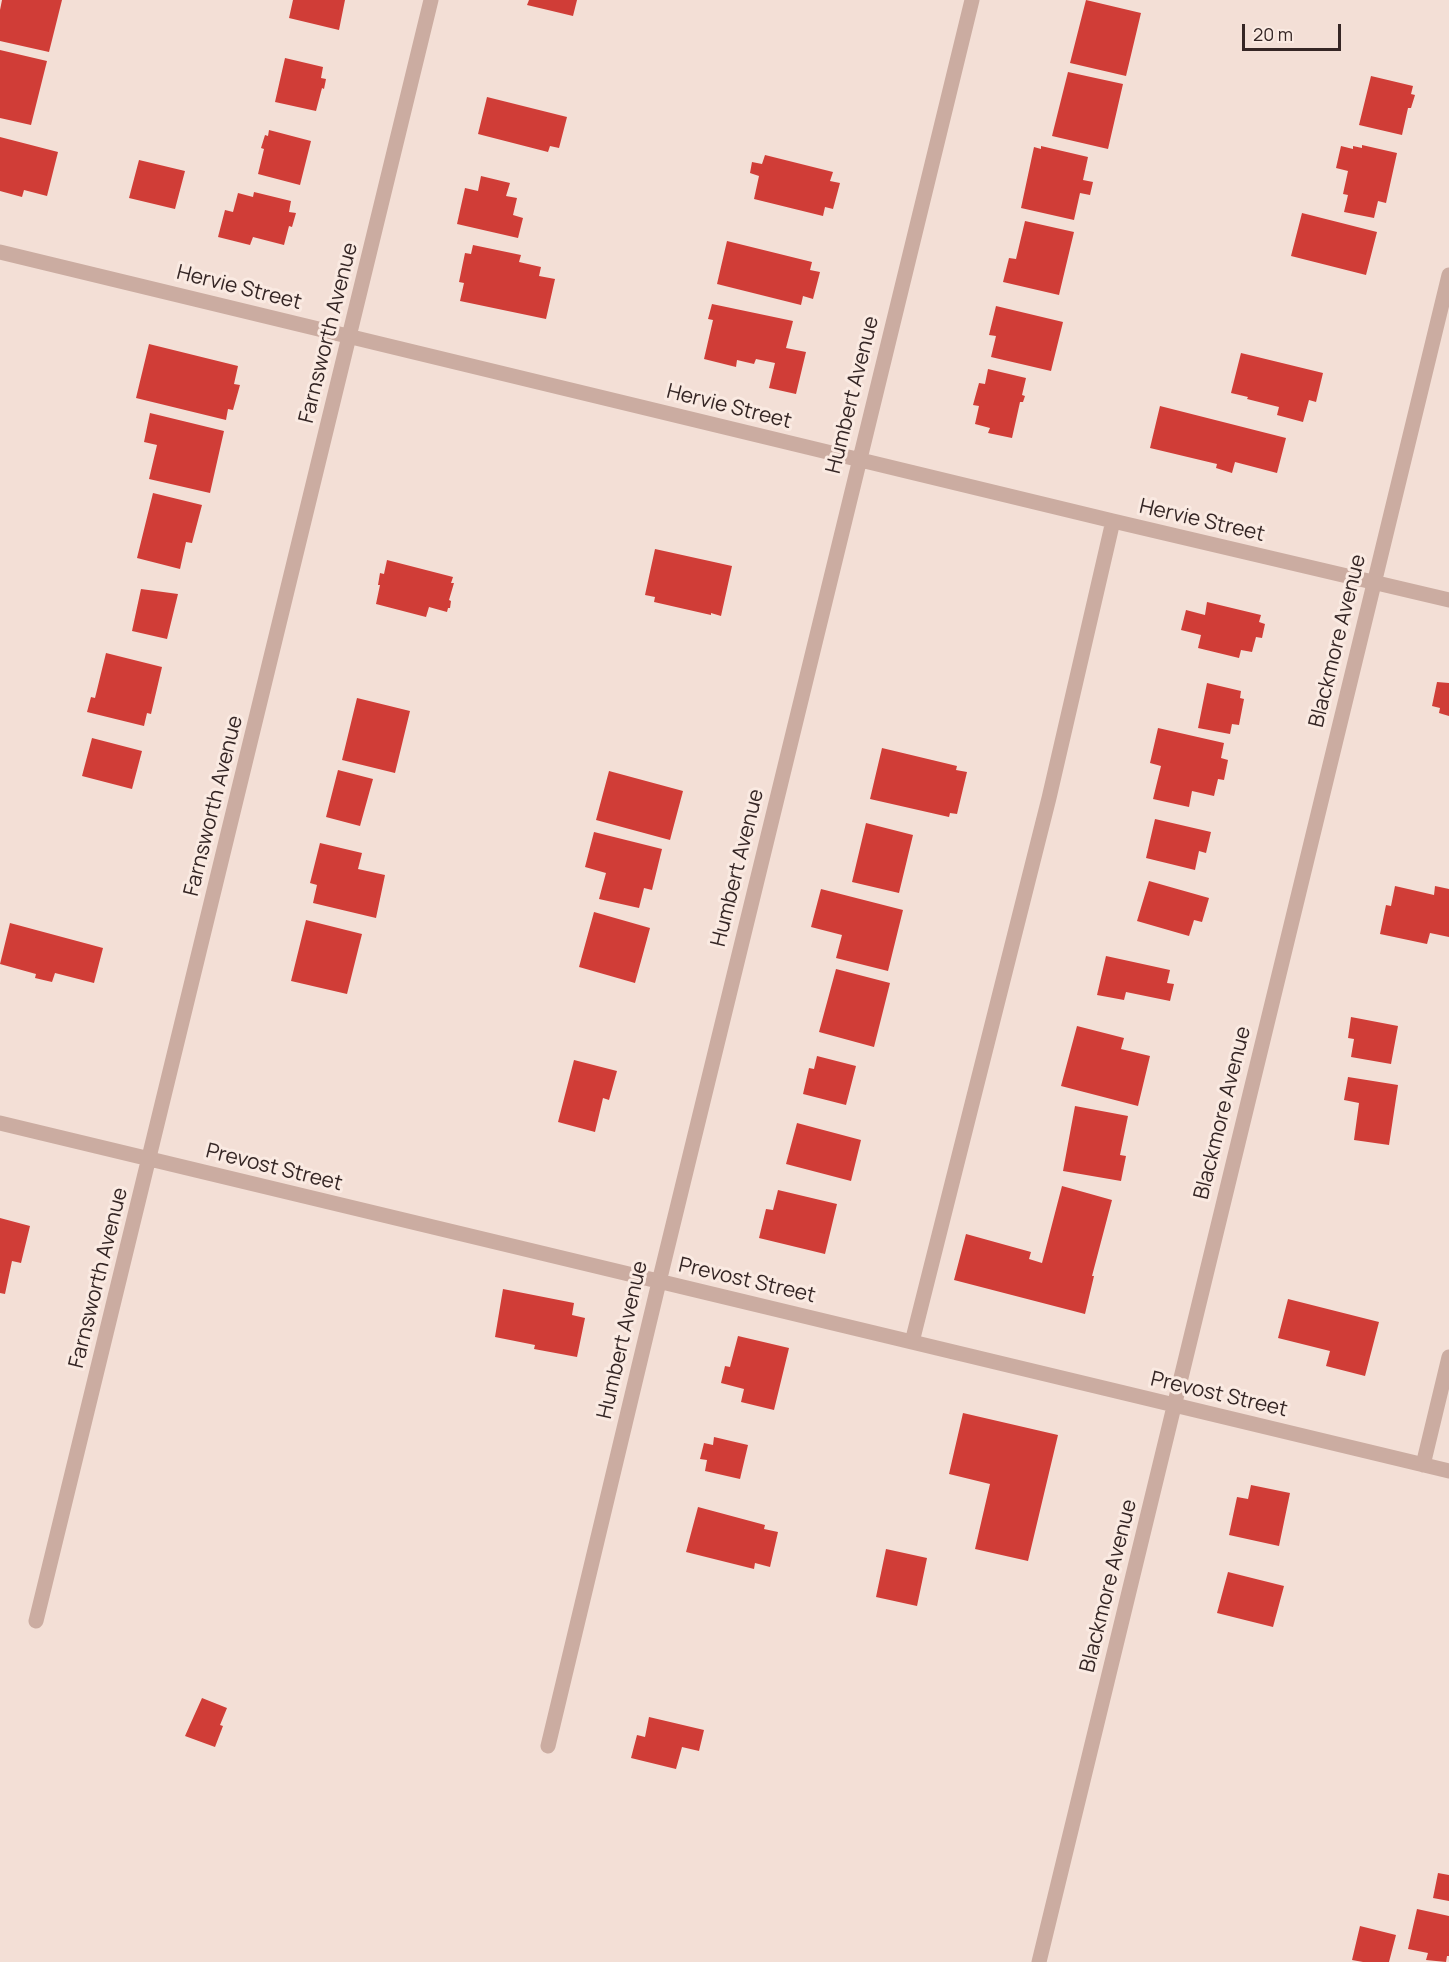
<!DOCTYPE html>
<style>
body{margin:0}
#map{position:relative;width:1449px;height:1962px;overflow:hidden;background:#f3dfd6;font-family:Manrope,sans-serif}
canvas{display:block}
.scale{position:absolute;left:1242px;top:24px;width:99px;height:27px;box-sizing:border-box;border:3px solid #352625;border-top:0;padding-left:8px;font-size:18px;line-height:21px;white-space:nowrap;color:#352625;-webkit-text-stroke:4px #faeae2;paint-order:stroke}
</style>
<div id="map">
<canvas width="1449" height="1962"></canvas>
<div class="scale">20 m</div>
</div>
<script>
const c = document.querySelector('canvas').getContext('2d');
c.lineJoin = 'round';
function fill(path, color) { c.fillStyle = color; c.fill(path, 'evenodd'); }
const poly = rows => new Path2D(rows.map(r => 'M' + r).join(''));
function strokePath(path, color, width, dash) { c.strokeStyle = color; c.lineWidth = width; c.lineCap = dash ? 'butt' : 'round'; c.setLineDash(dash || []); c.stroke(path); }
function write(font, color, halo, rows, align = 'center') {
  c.font = font + ' Manrope,sans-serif'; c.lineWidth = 6; c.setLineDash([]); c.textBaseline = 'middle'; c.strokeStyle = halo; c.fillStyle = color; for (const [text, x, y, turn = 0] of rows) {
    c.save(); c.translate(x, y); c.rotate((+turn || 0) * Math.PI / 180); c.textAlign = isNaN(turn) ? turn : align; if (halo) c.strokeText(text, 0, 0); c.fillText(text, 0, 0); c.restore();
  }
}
fill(poly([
 [2,0,62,0,49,52,0,41,0,10],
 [293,0,345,0,339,30,289,18],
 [529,0,577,0,573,16,527,5],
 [1086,0,1141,13,1126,76,1070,63],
 [0,50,47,61,31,125,0,118],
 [285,58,323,67,321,78,326,79,324,89,322,88,316,111,275,102],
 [1068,72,1123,84,1108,149,1052,136],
 [1371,76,1413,86,1411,94,1415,95,1411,108,1408,108,1402,135,1359,125],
 [487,97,567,117,559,148,550,146,548,152,478,134],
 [269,130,311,141,300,185,258,174,264,149,261,148,265,135,268,136],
 [0,137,58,152,47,196,24,190,22,197,0,191],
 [1362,145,1397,153,1386,203,1378,201,1374,218,1344,212,1348,195,1343,194,1348,171,1336,168,1341,146,1353,149,1353,146,1362,148],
 [1041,146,1088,157,1083,180,1093,182,1090,195,1080,193,1074,220,1021,208,1034,147,1041,149],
 [765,155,833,172,830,181,840,183,833,209,825,207,823,216,754,199,759,176,750,173,752,162,762,164],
 [139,160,185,171,175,209,129,198],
 [481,176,510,183,506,196,517,198,513,215,523,218,518,238,457,224,465,188,478,191],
 [254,192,291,201,289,212,296,213,292,227,289,226,284,245,253,237,250,245,218,237,225,210,233,212,238,193,253,197],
 [1302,213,1377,232,1366,275,1291,256],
 [1025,221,1074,232,1059,295,1003,282,1009,258,1016,259],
 [727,241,812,262,810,270,820,272,813,299,803,296,801,305,717,284],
 [473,245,521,255,519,262,541,267,539,276,555,279,546,319,460,301,464,283,459,282,465,253,471,254],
 [712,304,793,321,786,348,806,352,796,394,769,388,775,363,756,359,754,364,737,360,736,367,704,359,713,320,708,319],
 [996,306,1063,322,1051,371,991,357,996,336,989,335],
 [149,344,238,366,234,384,240,385,233,410,228,409,226,420,136,398],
 [1241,353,1323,373,1316,402,1309,400,1303,422,1277,415,1279,407,1247,399,1248,397,1231,393],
 [988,369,1026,378,1022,395,1025,396,1023,402,1020,402,1012,438,988,433,990,428,975,424,979,406,973,405,979,383,985,384],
 [1160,406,1286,438,1277,473,1235,462,1232,473,1216,468,1217,464,1150,448],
 [150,413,224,431,210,493,149,479,157,445,144,442],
 [153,493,202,505,192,543,186,542,180,569,137,558],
 [655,549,732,566,721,616,711,613,711,615,654,602,655,597,645,595],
 [387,560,453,577,451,583,454,583,449,600,451,601,450,608,448,608,447,612,429,607,426,617,376,604,380,585,378,585,380,573,384,574],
 [141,589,178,594,167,639,132,631],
 [1207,602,1261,615,1259,622,1265,624,1262,638,1256,637,1252,652,1241,650,1239,658,1198,648,1201,635,1181,630,1186,610,1205,615],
 [106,653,162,667,151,714,147,713,144,726,87,712,91,697,95,698],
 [1437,682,1449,683,1449,716,1439,713,1440,708,1432,706],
 [1207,683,1241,691,1240,698,1244,699,1239,725,1232,724,1230,734,1198,728],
 [357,698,410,711,395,773,342,760],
 [1158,728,1224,743,1221,758,1228,760,1224,780,1218,779,1214,796,1192,791,1189,807,1153,799,1161,766,1150,763],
 [92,738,142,751,132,789,82,776],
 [882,748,957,766,956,770,967,772,957,814,950,813,949,817,870,799],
 [338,770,373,779,360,826,326,817],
 [609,771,683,791,670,840,596,820],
 [1155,819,1211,832,1206,853,1199,851,1195,870,1146,858],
 [866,823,913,835,899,893,852,882],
 [594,832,662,849,652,890,644,888,639,908,599,899,606,873,585,867],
 [320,843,362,853,358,869,385,875,376,918,313,903,317,885,310,883],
 [1149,881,1209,898,1202,922,1194,920,1189,936,1137,921],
 [1395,886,1434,895,1435,886,1449,889,1449,937,1430,933,1427,944,1380,934,1386,905,1391,906],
 [821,889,903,910,888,971,836,958,842,935,811,927],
 [594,912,650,928,635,983,579,967],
 [306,920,362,934,347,994,291,981],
 [10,923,103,948,94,983,55,973,52,982,35,978,36,974,0,964],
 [1106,956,1170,970,1167,983,1174,984,1170,1001,1126,992,1124,1000,1097,995],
 [836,969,890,983,874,1047,819,1032],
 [1351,1017,1398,1026,1391,1064,1351,1057,1354,1039,1348,1038],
 [1077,1026,1124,1038,1121,1049,1150,1056,1138,1106,1061,1086],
 [817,1056,856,1066,846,1105,803,1094,809,1068,814,1069],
 [574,1060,617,1071,609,1100,603,1098,595,1132,558,1122],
 [1348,1077,1398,1085,1389,1145,1354,1140,1359,1103,1344,1100],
 [1075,1106,1128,1116,1120,1155,1126,1156,1121,1181,1063,1171],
 [797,1123,861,1140,851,1181,786,1164],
 [1062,1186,1112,1200,1092,1276,1094,1276,1085,1314,954,1280,966,1234,1031,1252,1029,1259,1042,1263],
 [778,1190,837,1204,825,1254,759,1238,766,1209,773,1210],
 [0,1218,30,1226,21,1263,12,1261,5,1294,0,1293],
 [503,1289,574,1303,572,1315,585,1318,577,1357,534,1349,535,1345,495,1337],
 [1288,1299,1379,1322,1365,1376,1326,1366,1330,1351,1278,1338],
 [738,1336,789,1348,774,1410,741,1402,744,1389,721,1383,725,1366,730,1367],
 [963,1413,1058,1435,1028,1561,975,1549,990,1484,949,1474],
 [714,1437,748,1445,740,1479,705,1471,707,1460,700,1459,704,1443,713,1445],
 [1251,1485,1290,1493,1279,1546,1229,1535,1237,1497,1248,1499],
 [698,1507,765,1525,764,1529,778,1532,770,1567,755,1563,754,1569,686,1552],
 [886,1549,927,1558,917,1606,876,1597],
 [1228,1572,1284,1586,1273,1627,1217,1613],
 [202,1698,227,1708,220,1725,223,1726,215,1747,185,1736],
 [649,1717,704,1730,699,1751,682,1747,676,1769,631,1758,637,1735,645,1737],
 [1438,1873,1449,1875,1449,1901,1433,1898],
 [1417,1909,1449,1916,1449,1956,1447,1956,1446,1962,1426,1960,1428,1953,1408,1949],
 [1360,1926,1396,1935,1389,1962,1363,1962,1352,1960]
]), '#d03d37');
strokePath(poly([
 [0,252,1113,521,1449,600],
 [0,1123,1449,1471],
 [912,1342,1049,798,1113,521],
 [1423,1465,1449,1357],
 [36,1621,431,0],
 [548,1746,659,1282,972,0],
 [1039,1962,1449,275]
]), '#cbaca1', 15);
write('21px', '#352625', '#faeae2', [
 ["Hervie Street",239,288,14],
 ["Farnsworth Avenue",329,333,-76],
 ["Humbert Avenue",853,395,-76],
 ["Hervie Street",729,407,14],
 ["Hervie Street",1202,521,13],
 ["Blackmore Avenue",1338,641,-76],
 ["Farnsworth Avenue",214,806,-76],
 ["Humbert Avenue",738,868,-76],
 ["Blackmore Avenue",1223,1113,-76],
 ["Prevost Street",274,1168,14],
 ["Farnsworth Avenue",99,1278,-76],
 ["Prevost Street",747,1281,13],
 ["Humbert Avenue",623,1340,-77],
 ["Prevost Street",1219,1395,13],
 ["Blackmore Avenue",1109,1586,-76]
]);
</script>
